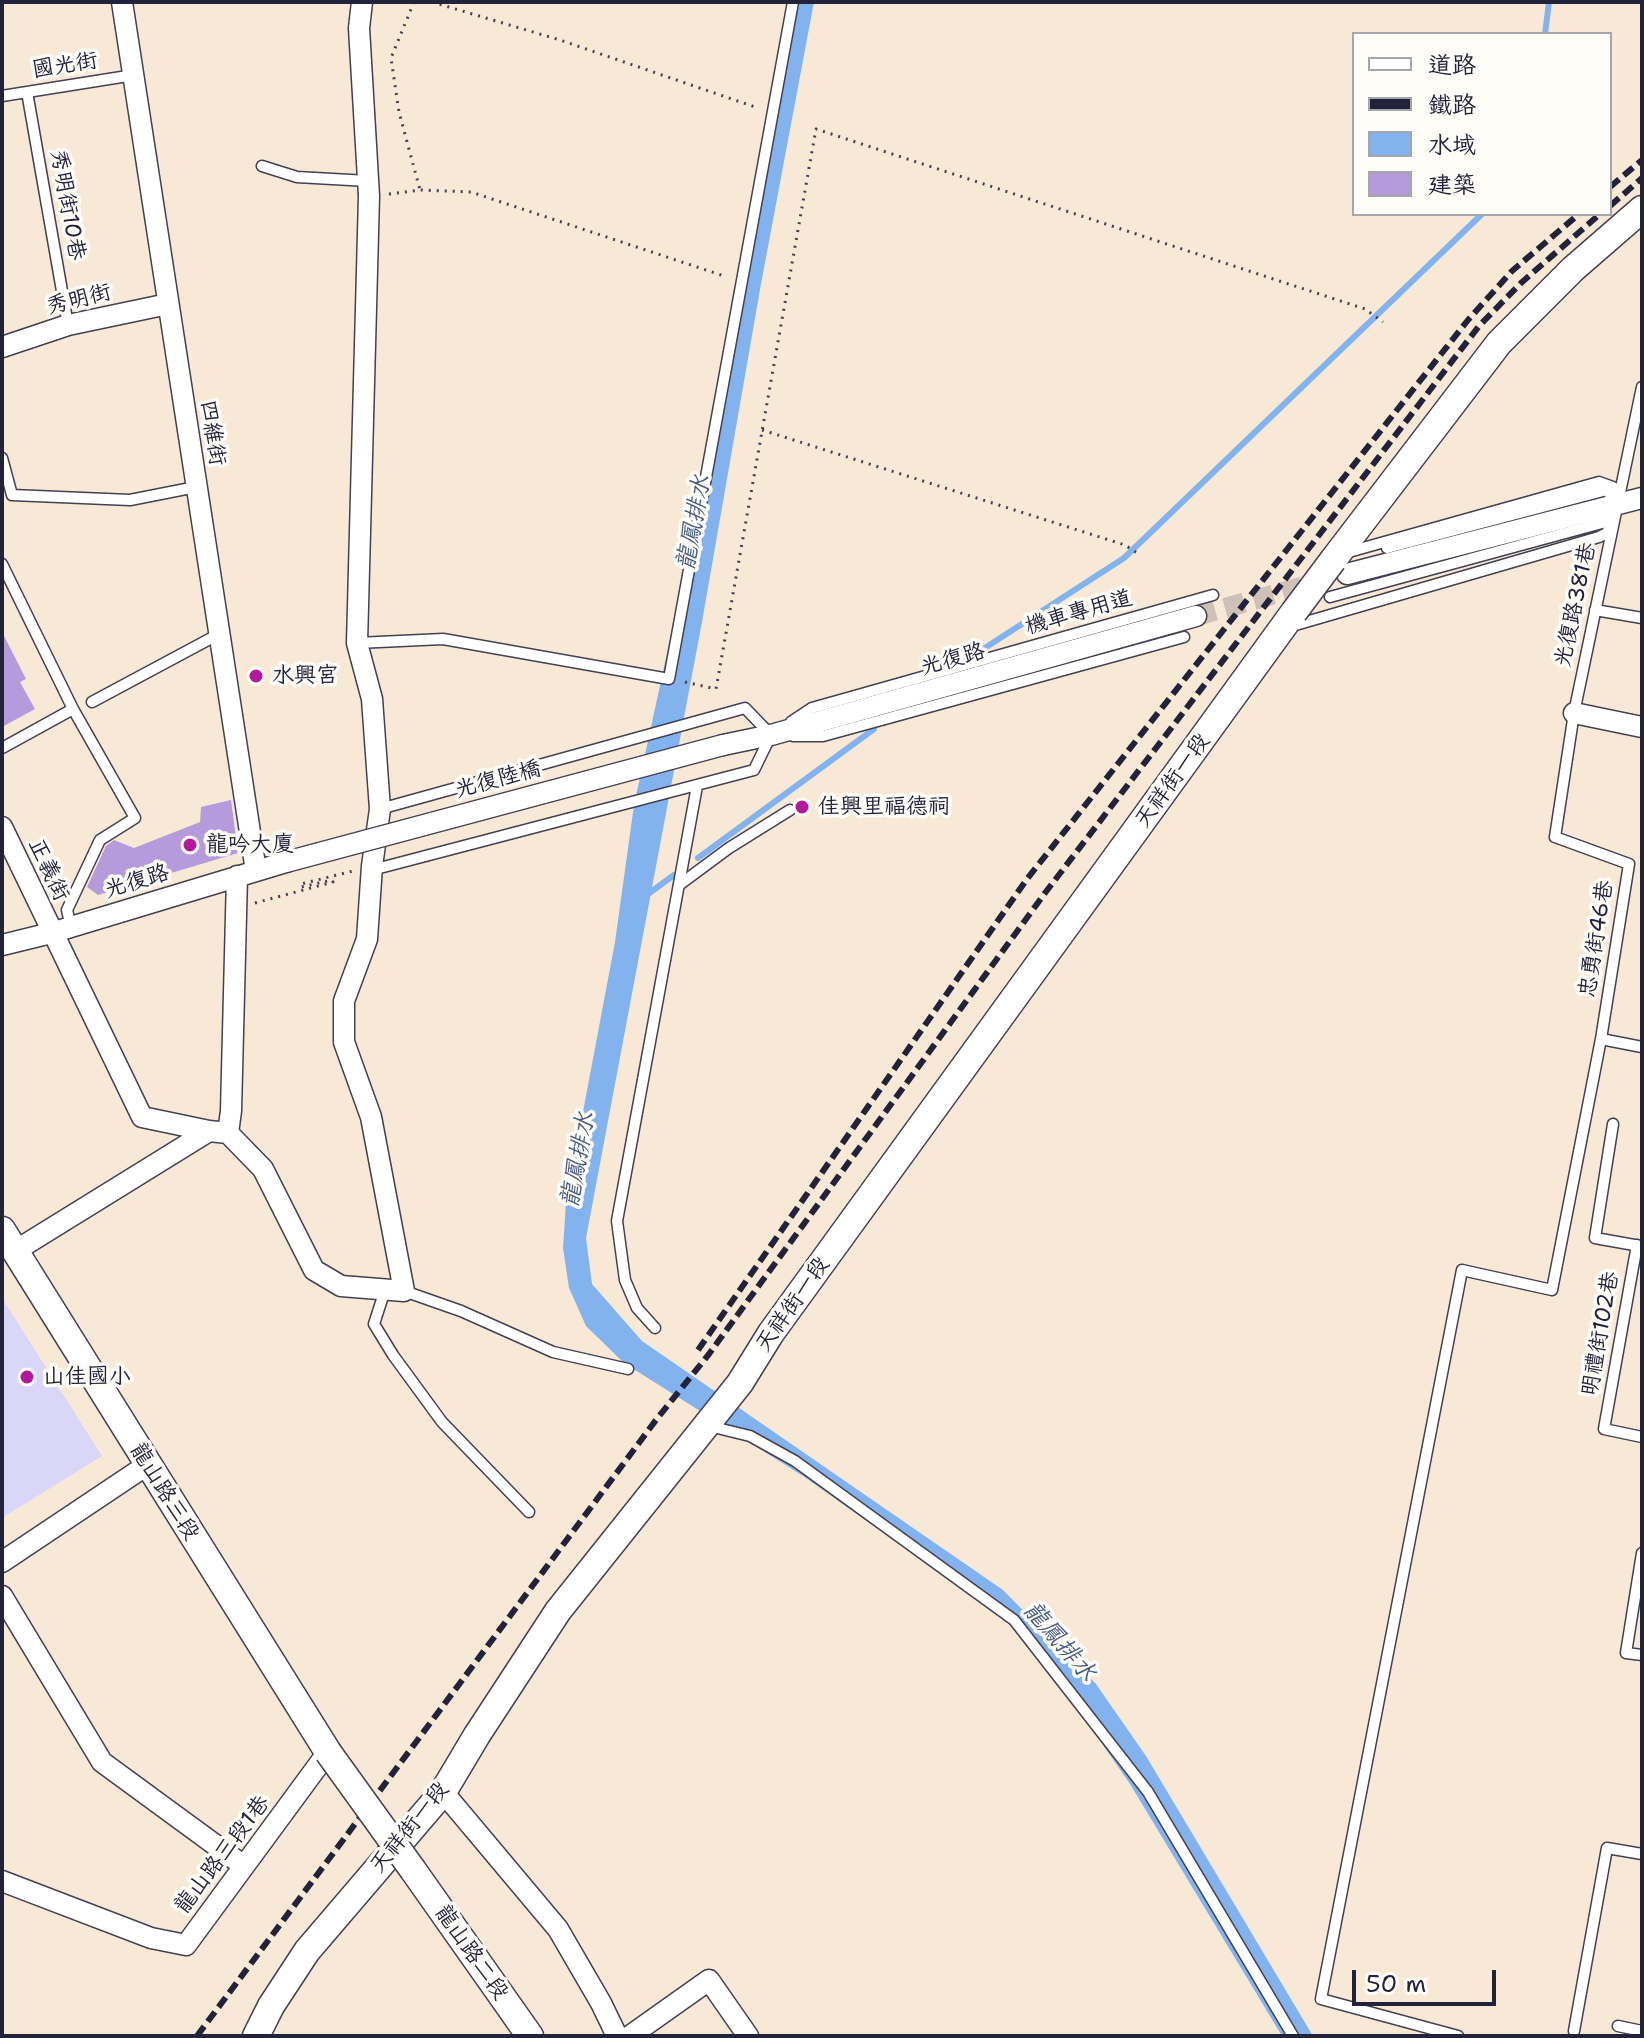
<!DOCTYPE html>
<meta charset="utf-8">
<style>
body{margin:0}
#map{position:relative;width:1644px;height:2038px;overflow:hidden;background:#f8e9d7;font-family:"Shantell Sans","LXGW WenKai TC",sans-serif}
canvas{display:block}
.frame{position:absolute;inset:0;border:4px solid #22223b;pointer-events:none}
.legend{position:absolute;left:1352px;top:32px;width:260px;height:184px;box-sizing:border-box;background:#fdfcf7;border:2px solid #a5a5ac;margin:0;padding:10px 14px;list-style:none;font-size:24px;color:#22223b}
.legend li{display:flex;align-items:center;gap:16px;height:40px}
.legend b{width:40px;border:2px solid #a5a5ac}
.scale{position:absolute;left:1352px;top:1970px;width:144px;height:36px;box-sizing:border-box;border:4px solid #22223b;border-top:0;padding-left:10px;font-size:24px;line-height:28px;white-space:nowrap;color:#22223b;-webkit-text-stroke:6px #fdfcf7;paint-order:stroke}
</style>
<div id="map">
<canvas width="1644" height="2038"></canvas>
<div class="frame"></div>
<ul class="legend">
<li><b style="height:10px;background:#fff"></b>道路</li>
<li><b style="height:10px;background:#22223b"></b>鐵路</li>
<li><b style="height:22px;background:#82b3ee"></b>水域</li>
<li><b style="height:22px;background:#b59adc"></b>建築</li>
</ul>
<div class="scale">50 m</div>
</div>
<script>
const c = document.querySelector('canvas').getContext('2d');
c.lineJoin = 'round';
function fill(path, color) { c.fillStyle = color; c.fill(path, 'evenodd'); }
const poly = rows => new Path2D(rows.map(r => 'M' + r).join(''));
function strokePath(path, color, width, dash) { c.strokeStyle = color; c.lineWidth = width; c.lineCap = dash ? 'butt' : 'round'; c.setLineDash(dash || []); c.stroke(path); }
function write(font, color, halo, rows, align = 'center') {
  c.font = font + ' "Shantell Sans","LXGW WenKai TC",sans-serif'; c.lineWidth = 7; c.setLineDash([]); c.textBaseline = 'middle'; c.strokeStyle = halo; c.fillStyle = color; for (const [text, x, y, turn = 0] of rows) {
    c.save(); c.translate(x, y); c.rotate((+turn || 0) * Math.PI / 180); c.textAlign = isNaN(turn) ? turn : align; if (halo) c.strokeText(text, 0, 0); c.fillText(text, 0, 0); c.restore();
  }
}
fill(poly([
 [2,1298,102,1456,2,1518]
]), '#dad6f7');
fill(poly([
 [788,2,814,2,761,284,702,622,586,1238,592,1284,642,1341,1003,1590,1096,1684,1146,1756,1313,2036,1282,2036,1130,1784,1067,1693,1003,1617,803,1476,624,1363,586,1326,569,1288,563,1248,566,1202,615,942,634,805,671,635]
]), '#82b3ee');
strokePath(poly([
 [1545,34,1549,2],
 [974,655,1124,558,1482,214],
 [698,858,874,729],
 [648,894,674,875]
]), '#82b3ee', 6);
fill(poly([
 [2,632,26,679,20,682,35,709,2,727],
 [231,800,238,853,98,895,87,887,106,846,114,840,134,848,200,822,201,807]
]), '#b59adc');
strokePath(poly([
 [1196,616,1319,582]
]), '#cdc1b8', 20, [20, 10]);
const service = poly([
 [27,92,68,325],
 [2,96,134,75],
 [262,166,297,177,368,181],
 [1642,387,1574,713,1555,837,1629,864,1601,1039,1642,1047],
 [2,458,12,495,130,500,196,487],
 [1387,548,1607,490,1612,497],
 [1345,553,1599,482,1613,487,1617,500],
 [2,564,73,709,2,748],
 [1330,597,1602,523,1615,509],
 [1595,610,1642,618],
 [1292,626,1599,537,1607,533,1610,526],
 [357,643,443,639,669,679,793,2],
 [92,702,219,634],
 [791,722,812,708,1213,595],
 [793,736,823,736,1184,637],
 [380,809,745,708,771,735],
 [372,870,754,770,771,735],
 [679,885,729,848,790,810],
 [71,927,67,910,100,840,135,818,73,709],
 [1613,1124,1595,1238,1640,1246],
 [1637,1245,1604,1429,1642,1437],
 [385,1290,374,1324,393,1355,442,1422,529,1512],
 [404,1291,461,1311,553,1352,628,1369],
 [655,1328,637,1308,625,1280,617,1221,697,786],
 [709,1426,750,1436,795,1461,1014,1620,1148,1792,1293,2036],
 [1642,1553,1626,1653,1642,1655],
 [1618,2026,1642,2031],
 [1574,2031,1607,1848,1642,1854],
 [1458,2036,1321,1999,1462,1270,1552,1290,1601,1039]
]);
const minor = poly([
 [122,2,256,871],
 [2,347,68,325,168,304],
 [1347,574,1642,498],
 [1574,713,1642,727],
 [723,745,771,735,1196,616],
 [2,827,142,1117,209,1131],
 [2,945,51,933,286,862],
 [228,1133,231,1111,237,876],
 [15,1251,209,1131,228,1133,263,1169,314,1270,341,1286,404,1291,371,1117,344,1042,344,1001,367,939,372,866,380,809,372,699,357,643,369,196,359,28,362,2],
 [2,1562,147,1465],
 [2,1596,102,1762,244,1866],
 [443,1792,558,1929,601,2003,617,2036],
 [2,1881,151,1938,186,1945,328,1752],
 [630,2036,709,1980,748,2036]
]);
const tertiary = poly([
 [1333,560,1499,343,1573,269,1642,209],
 [2,1230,328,1752],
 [413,1870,530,2036],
 [256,2036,271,2006,307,1951,443,1792,477,1735,558,1611,740,1383,771,1333,1294,612]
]);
strokePath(service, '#424052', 13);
strokePath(minor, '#424052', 23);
strokePath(tertiary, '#424052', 29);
strokePath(poly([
 [414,2,391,58,399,112,420,190],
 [432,2,560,40,758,108],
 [389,194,420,190,471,192,727,277],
 [762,430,1125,545,1140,555],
 [685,682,716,689,816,129,1365,309,1383,322],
 [255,903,333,882,332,880,301,887,301,884,353,871]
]), '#424052', 3, [2, 6]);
strokePath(service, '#fff', 10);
strokePath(minor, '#fff', 20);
strokePath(tertiary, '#fff', 26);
strokePath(poly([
 [1610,187,1642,160],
 [1610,206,1642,178],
 [698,1350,1027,879,1468,320,1512,271,1579,214],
 [197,2036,656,1420,709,1354,1045,893,1479,326,1521,283,1600,214]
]), '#22223b', 6, [12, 6]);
const minorBridge = poly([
 [286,862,723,745]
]);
const tertiaryBridge = poly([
 [1294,612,1333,560],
 [328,1752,413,1870]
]);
strokePath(minorBridge, '#424052', 23, []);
strokePath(tertiaryBridge, '#424052', 29, []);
strokePath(minorBridge, '#fff', 20);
strokePath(tertiaryBridge, '#fff', 26);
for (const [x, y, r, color] of [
 [256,676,8,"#b5179e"],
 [802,807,8,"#b5179e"],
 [190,845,8,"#b5179e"],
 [27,1377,8,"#b5179e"]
]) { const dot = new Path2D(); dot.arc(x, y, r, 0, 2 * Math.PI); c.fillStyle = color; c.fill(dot); strokePath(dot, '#fdfcf7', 3); }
write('22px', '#22223b', '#fdfcf7', [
 ["國光街",65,66,-9],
 ["秀明街10巷",67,205,80],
 ["秀明街",79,300,-14],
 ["四維街",212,433,81],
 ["光復路381巷",1576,605,-78],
 ["機車專用道",1079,613,-16],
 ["光復路",953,660,-16],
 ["光復陸橋",498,780,-15],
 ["天祥街一段",1173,781,-54],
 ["正義街",48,870,65],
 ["光復路",137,882,-17],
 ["忠勇街46巷",1597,939,-81],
 ["天祥街一段",793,1305,-55],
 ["明禮街102巷",1601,1334,-80],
 ["龍山路三段",164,1492,58],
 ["天祥街一段",410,1828,-51],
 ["龍山路三段1巷",223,1855,-53],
 ["龍山路二段",471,1953,55]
]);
write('22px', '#22223b', '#fdfcf7', [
 ["水興宮",272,676],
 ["佳興里福德祠",818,807],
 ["龍吟大廈",206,845],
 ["山佳國小",43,1377]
], 'left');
write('italic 24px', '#485c83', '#fdfcf7', [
 ["龍鳳排水",695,523,-80],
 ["龍鳳排水",579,1160,-80],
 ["龍鳳排水",1059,1642,49]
]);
</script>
